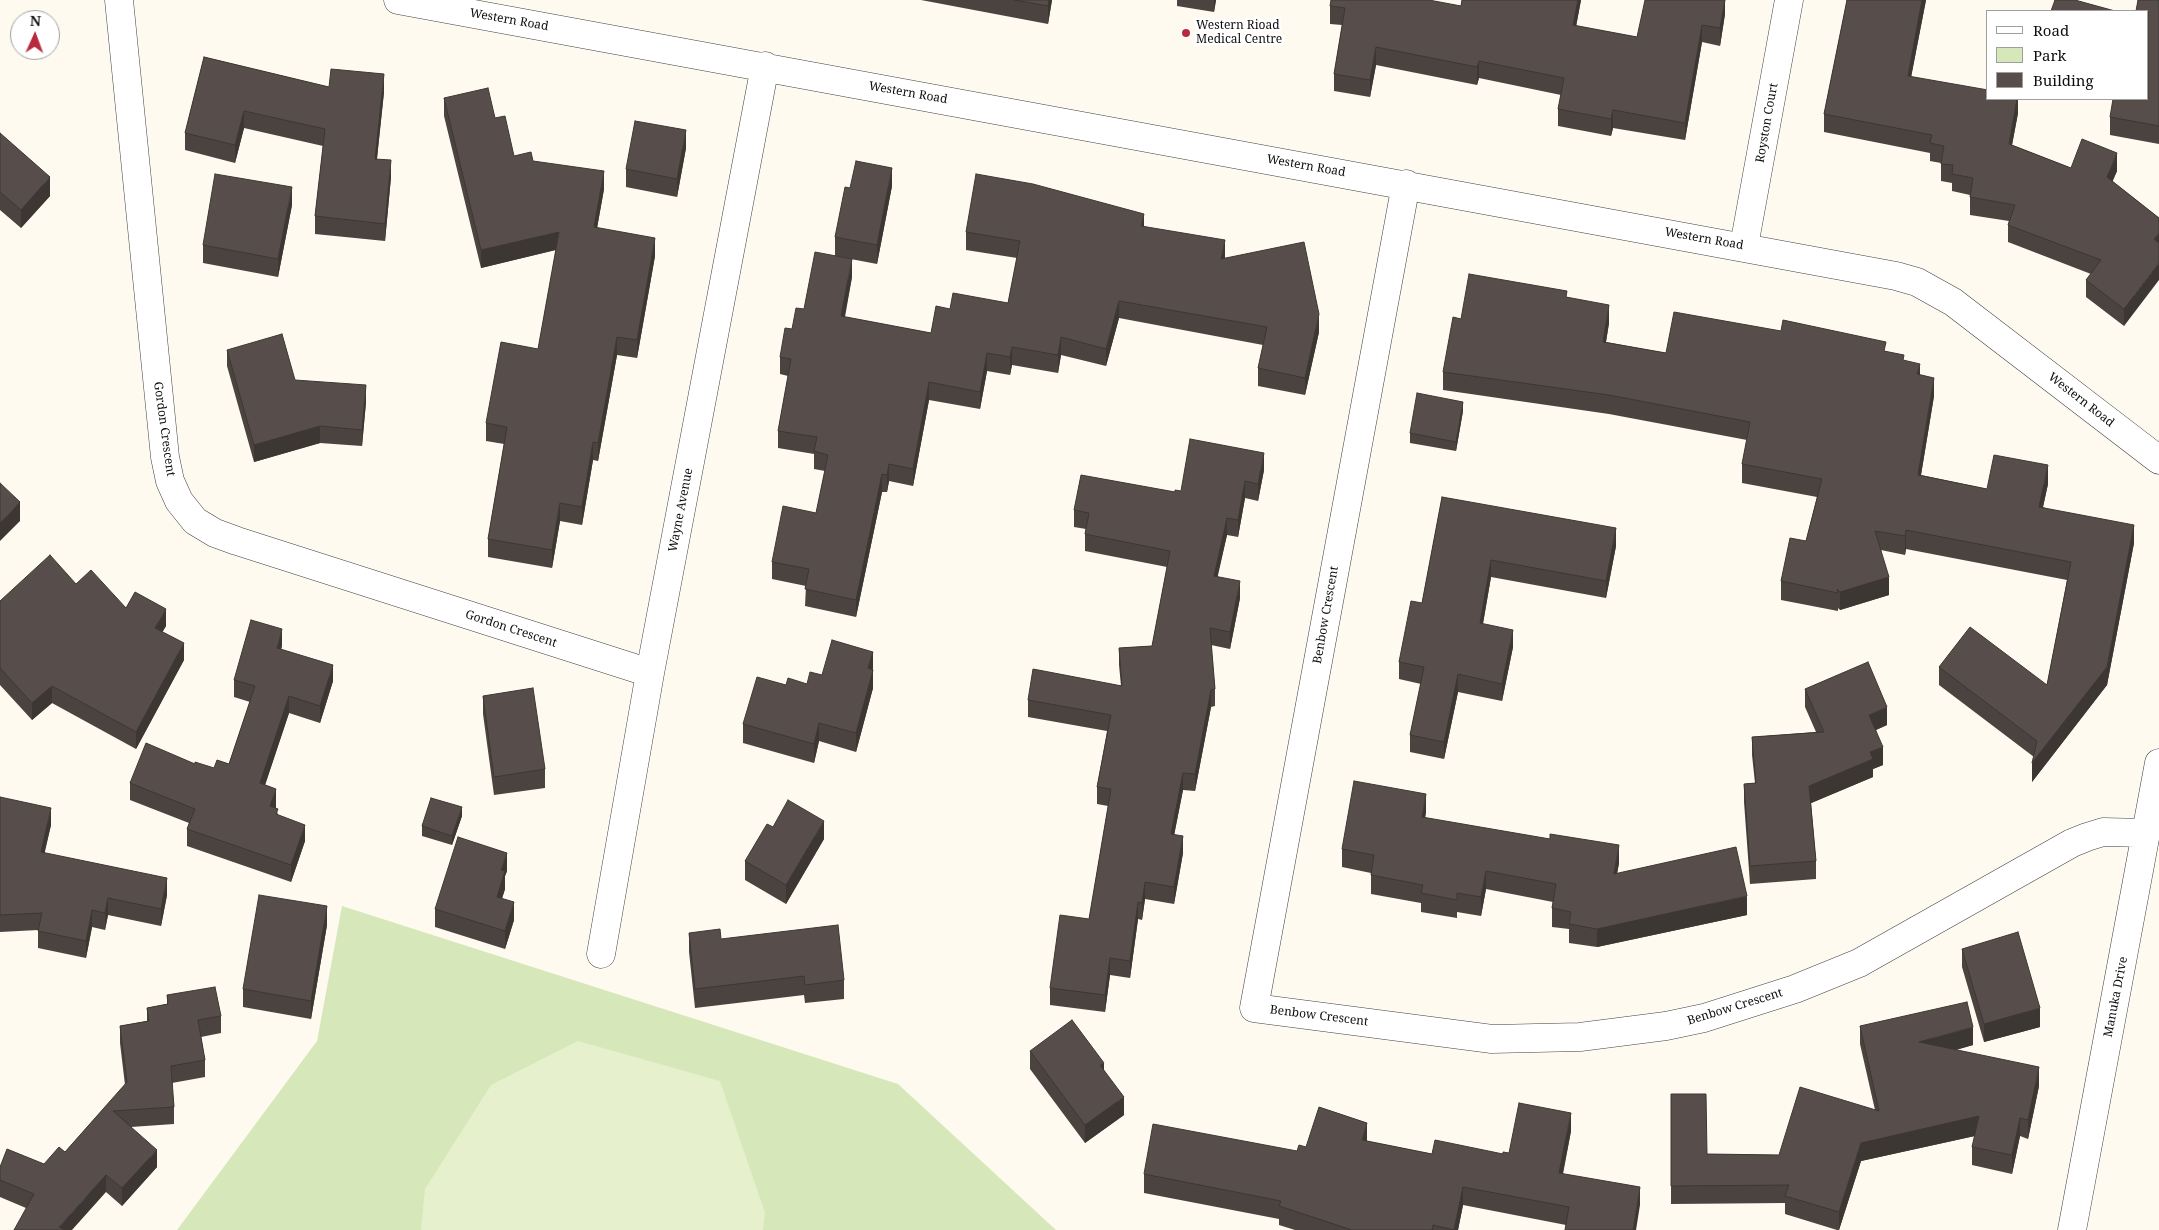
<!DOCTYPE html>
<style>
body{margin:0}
#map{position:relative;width:2159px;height:1230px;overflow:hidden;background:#fefaf0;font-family:"Noto Serif",serif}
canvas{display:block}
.legend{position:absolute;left:1986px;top:10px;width:162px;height:90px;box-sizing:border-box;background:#fff;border:1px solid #9f9f9f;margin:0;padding:6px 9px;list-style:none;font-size:15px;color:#0e0e0e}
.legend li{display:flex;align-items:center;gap:10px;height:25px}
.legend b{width:25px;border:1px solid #9f9f9f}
.north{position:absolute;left:10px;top:10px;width:50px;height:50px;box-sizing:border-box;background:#fff;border:1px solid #9f9f9f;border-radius:50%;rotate:2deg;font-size:14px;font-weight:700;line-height:20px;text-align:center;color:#0e0e0e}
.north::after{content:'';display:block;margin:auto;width:18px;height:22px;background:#ba2a3e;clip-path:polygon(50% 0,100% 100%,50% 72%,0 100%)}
</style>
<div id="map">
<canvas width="2159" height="1230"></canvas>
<ul class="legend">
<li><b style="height:6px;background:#fff"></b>Road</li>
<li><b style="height:14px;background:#d6e8ba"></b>Park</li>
<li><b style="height:14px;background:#574e4b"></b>Building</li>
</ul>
<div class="north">N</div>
</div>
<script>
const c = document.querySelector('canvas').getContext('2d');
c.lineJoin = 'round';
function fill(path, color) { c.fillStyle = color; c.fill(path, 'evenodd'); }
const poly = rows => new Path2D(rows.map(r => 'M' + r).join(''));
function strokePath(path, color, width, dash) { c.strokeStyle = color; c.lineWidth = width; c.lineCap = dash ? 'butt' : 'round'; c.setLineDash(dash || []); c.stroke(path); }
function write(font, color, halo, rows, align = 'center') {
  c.font = font + ' "Noto Serif",serif'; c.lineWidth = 5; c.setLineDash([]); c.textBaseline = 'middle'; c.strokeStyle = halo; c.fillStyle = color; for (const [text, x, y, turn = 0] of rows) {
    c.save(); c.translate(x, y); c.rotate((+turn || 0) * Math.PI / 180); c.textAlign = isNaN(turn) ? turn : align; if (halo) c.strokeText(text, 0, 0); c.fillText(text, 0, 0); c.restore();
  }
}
fill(poly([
 [342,906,898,1084,1056,1230,177,1230,317,1041]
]), '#d6e8ba');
fill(poly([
 [578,1041,720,1081,765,1213,763,1230,421,1230,425,1189,491,1085]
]), '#e6f0cc');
const minor = poly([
 [119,0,165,457,170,481,179,501,195,521,215,533,237,541,650,673],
 [398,0,1896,276,1917,282,1953,302,2159,460],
 [1406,184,1254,1008,1492,1039,1580,1037,1666,1026,1704,1018,1795,989,1859,963,2072,843,2087,837,2103,832,2147,833],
 [1744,246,1789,0],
 [601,954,650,673,765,66],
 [2072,1230,2159,763]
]);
strokePath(minor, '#414141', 29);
strokePath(minor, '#fff', 28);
fill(poly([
 [921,0,1052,0,1048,24],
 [1177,0,1216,0,1214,12,1177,6],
 [1462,0,1581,0,1576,26,1637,37,1725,0,1725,14,1720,46,1702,42,1685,140,1613,128,1611,136,1558,126,1558,109,1561,95,1479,78,1477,85,1376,65,1370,97,1334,91,1334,74,1342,25,1330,24,1330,6,1461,6],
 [1847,0,1926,0,1911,77,2018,99,2018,113,2012,145,2071,168,2117,171,2112,181,2159,218,2124,326,2086,297,2086,280,2091,274,2008,242,2008,225,2009,221,1970,215,1970,195,1952,191,1952,183,1941,181,1941,163,1930,161,1930,153,1824,132,1824,114],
 [2159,0,2159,144,2110,135,2110,117],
 [204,57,329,87,384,92,377,159,391,177,385,241,315,234,315,216,323,146,244,128,235,163,185,150,185,133],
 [444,98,495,118,514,156,533,161,604,189,597,228,655,256,637,358,617,355,598,461,593,460,582,525,560,521,552,568,488,557,488,539,504,444,486,441,486,423,538,349,556,250,481,268,444,116],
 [0,133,50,196,21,228,0,210],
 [686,148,677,197,626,187,626,169],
 [892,186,877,264,835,256,835,237,850,188],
 [292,205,278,277,203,263,203,245],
 [1144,226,1225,258,1319,332,1305,395,1258,386,1258,368,1263,345,1119,318,1106,366,1061,355,1058,373,1012,365,1010,375,987,371,980,409,929,400,913,486,889,481,887,492,882,492,856,617,805,606,806,586,772,579,772,562,816,513,825,471,814,469,814,454,778,448,778,431,788,376,780,374,780,357,792,329,804,309,852,277,845,317,931,333,950,309,1008,303,1017,258,966,250,966,232],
 [1567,297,1609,323,1606,342,1666,353,1886,351,1904,361,1920,375,1934,396,1921,475,1987,489,2048,484,2043,507,2134,543,2107,685,2032,782,2034,757,1939,685,1939,667,2047,685,2067,580,1906,549,1905,555,1881,550,1889,595,1840,610,1838,608,1838,611,1781,600,1781,581,1806,541,1817,497,1742,483,1742,464,1747,440,1609,414,1443,390,1443,372,1461,319],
 [227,350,295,380,366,402,362,446,320,443,254,462,227,366],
 [1463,411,1456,451,1410,443,1410,433],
 [1264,470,1258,501,1245,498,1238,537,1227,535,1217,577,1240,598,1230,649,1211,645,1215,689,1215,706,1211,707,1195,791,1183,790,1174,835,1183,853,1174,904,1145,899,1142,920,1138,919,1130,978,1110,975,1105,1012,1050,1005,1050,988,1089,919,1108,806,1097,804,1097,787,1107,731,1028,717,1028,700,1121,686,1119,665,1119,648,1152,646,1167,567,1085,551,1085,534,1086,529,1074,527,1074,510,1181,491],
 [1442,497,1616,546,1606,598,1491,577,1483,624,1513,647,1502,701,1458,692,1444,759,1410,752,1410,735,1421,684,1399,679,1399,662,1422,603],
 [76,584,166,626,162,632,184,660,136,749,52,703,32,720,0,685,0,601],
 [282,646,281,649,333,681,320,723,289,713,265,785,276,806,276,808,278,815,305,841,291,882,187,846,187,829,189,823,130,800,130,783,195,764,214,768,229,764,250,702,234,697,234,680],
 [873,652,873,688,856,752,819,741,814,763,743,743,743,724,786,685,807,684,822,675],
 [1805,689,1887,725,1876,730,1883,765,1873,769,1873,777,1811,803,1816,861,1816,879,1750,884,1744,802,1744,784,1755,783,1752,755,1752,737,1816,732,1805,707],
 [483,696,545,769,545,788,494,795,483,714],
 [0,797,51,825,44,853,167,895,161,926,108,915,105,930,92,927,86,958,38,948,38,930,0,932],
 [1426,812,1425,818,1619,863,1617,873,1747,915,1597,947,1569,943,1569,929,1552,927,1552,908,1553,902,1486,889,1481,916,1457,912,1457,918,1421,912,1421,903,1371,894,1371,873,1342,867,1342,849],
 [462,816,452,845,422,836,422,826],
 [773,827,824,839,786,904,745,880,745,861],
 [507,871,505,876,505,889,502,898,514,920,505,949,435,927,435,909],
 [327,925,311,1019,243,1007,243,989],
 [689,933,721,939,844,980,844,999,805,1003,804,995,695,1008,689,952],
 [1962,949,2040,1027,1984,1042,1962,967],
 [167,995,221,1016,221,1033,201,1037,205,1060,205,1077,172,1083,174,1107,174,1124,131,1127,157,1167,122,1206,106,1192,26,1208,0,1197,0,1167,44,1164,65,1152,125,1085,120,1043,120,1026,147,1021,147,1008,167,1004],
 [1860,1026,1973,1045,1956,1050,2039,1086,2028,1139,2020,1136,2012,1174,1972,1165,1972,1147,1975,1136,1861,1161,1839,1230,1837,1230,1785,1214,1785,1203,1671,1204,1671,1094,1707,1154,1779,1155,1875,1110,1860,1044],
 [1030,1051,1104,1070,1124,1115,1085,1143,1030,1069],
 [1571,1131,1563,1174,1640,1205,1566,1225,1463,1205,1458,1230,1295,1230,1279,1225,1279,1219,1144,1193,1144,1174,1297,1151,1306,1147,1367,1141,1432,1154,1503,1154,1509,1153]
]), '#4b4340');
fill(poly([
 [1049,0,1052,0,1048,24,1048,6],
 [1214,0,1216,0,1214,12],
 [1578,0,1581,0,1573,43,1573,25],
 [1725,0,1725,14,1720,46,1720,28],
 [1922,0,1926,0,1908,93,1908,76],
 [1702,25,1702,42,1685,140,1685,123],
 [1376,47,1376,65,1370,97,1370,80],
 [1479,61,1479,78,1477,85,1477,67],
 [384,74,384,92,375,176,375,159],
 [2017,99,2018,113,2009,161,2009,144],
 [1613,110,1613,128,1611,136,1611,119],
 [244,111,244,128,235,163,235,145],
 [686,130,686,148,677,197,677,179],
 [2117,153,2117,171,2107,195,2107,177],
 [391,160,391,177,385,241,385,224],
 [892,168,892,186,877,264,877,245],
 [604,171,604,189,594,245,594,227],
 [50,177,50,196,21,228,21,210],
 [292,187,292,205,278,277,278,259],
 [1144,214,1144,231,1141,226],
 [559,232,559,249,481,268,481,250],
 [2159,233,2159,251,2154,239],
 [655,238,655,256,637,358,637,340],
 [1225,240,1225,258,1221,259],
 [852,259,852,277,841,334,841,316],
 [2159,263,2159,280,2124,326,2124,309],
 [1119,301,1119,318,1106,366,1106,349],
 [1609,305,1609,323,1603,360,1603,342],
 [1319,314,1319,332,1305,395,1305,378],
 [617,337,617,355,598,461,598,443],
 [1061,337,1061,355,1058,373,1058,355],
 [1012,347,1012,365,1010,375,1010,357],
 [987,353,987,371,980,409,980,392],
 [1920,364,1920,382,1917,374],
 [1934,378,1934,396,1918,493,1918,475],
 [929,382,929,400,913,486,913,469],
 [366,385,366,402,362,446,362,430],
 [1463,402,1463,411,1456,451,1456,442],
 [320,426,320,443,254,462,254,445],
 [593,442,593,460,582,525,582,507],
 [1264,453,1264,470,1258,501,1258,484],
 [889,464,889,481,887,492,887,475],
 [2048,465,2048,484,2039,525,2039,507],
 [882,474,882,492,856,617,856,600],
 [1245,481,1245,498,1238,537,1238,520],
 [20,502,20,521,0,541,0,523],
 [560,503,560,521,552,568,552,550],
 [1227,518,1227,535,1214,593,1214,576],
 [2134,525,2134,543,2107,685,2032,782,2032,763],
 [1616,528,1616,546,1606,598,1606,581],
 [1906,530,1906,549,1905,555,1905,536],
 [1491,560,1491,577,1480,640,1480,623],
 [1889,577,1889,595,1840,610,1840,592],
 [1240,581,1240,598,1230,649,1230,632],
 [166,609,166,626,155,645,155,628],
 [282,629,282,646,277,665,277,648],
 [1513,630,1513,647,1502,701,1502,684],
 [184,643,184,660,136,749,136,732],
 [873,652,873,670,868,668],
 [333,665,333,681,320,723,320,706],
 [873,670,873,688,856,752,856,733],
 [1458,674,1458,692,1444,759,1444,742],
 [52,686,52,703,32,720,32,703],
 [1211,690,1211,707,1195,791,1195,774],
 [289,696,289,713,260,800,260,783],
 [1887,707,1887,725,1869,733,1869,715],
 [819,723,819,741,814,763,814,744],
 [1883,747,1883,765,1873,769,1873,777,1809,804,1809,786,1870,752],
 [1183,773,1183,790,1171,851,1171,834],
 [276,789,276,806,270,823,270,806],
 [1426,794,1426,812,1422,835,1422,817],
 [462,807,462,816,452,845,452,836],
 [51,808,51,825,41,869,41,852],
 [824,821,824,839,786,904,786,885],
 [305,825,305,841,291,882,291,865],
 [1183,836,1183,853,1174,904,1174,887],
 [1619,845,1619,863,1614,892,1614,874],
 [507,853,507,871,505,876,505,889,497,915,497,897,501,870],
 [1486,871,1486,889,1481,916,1481,897],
 [167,878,167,895,161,926,161,909],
 [1145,882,1145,899,1142,920,1142,903],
 [1747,896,1747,915,1597,947,1597,929],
 [108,898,108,915,105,930,105,913],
 [514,902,514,920,505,949,505,931],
 [1138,902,1138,919,1130,978,1130,961],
 [327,906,327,925,311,1019,311,1001],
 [92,910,92,927,86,958,86,941],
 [1110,958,1110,975,1105,1012,1105,995],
 [2040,1008,2040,1027,1984,1042,1984,1024],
 [1973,1027,1973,1045,1919,1060,1919,1042],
 [1104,1063,1104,1081,1100,1065],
 [2039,1067,2039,1086,2028,1139,2028,1120],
 [1124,1097,1124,1115,1085,1143,1085,1125],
 [1571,1113,1571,1131,1559,1192,1559,1173],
 [1979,1116,1979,1135,1861,1161,1839,1230,1839,1212,1861,1143],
 [2020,1118,2020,1136,2012,1174,2012,1155],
 [1367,1123,1367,1142,1362,1140],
 [157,1150,157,1167,122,1206,122,1188],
 [106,1175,106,1192,72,1230,59,1230,59,1227],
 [1463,1187,1463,1205,1458,1230,1454,1230],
 [1640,1187,1640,1205,1636,1230,1633,1230]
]), '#3d3734');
const building = poly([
 [1014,0,1049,0,1048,6,1014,0],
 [1331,0,1429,0,1461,6,1462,0,1578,0,1573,25,1637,37,1645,0,1725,0,1720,28,1702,25,1685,123,1613,110,1611,119,1558,109,1564,78,1479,61,1477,67,1376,47,1370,80,1334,74,1345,8,1330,6,1331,0],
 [1847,0,1922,0,1908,76,1988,90,1988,99,2017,99,2009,144,2071,168,2082,139,2117,153,2107,177,2159,218,2159,233,2154,239,2159,243,2159,263,2124,309,2086,280,2101,260,2008,225,2015,205,1970,197,1973,178,1952,174,1953,165,1941,164,1944,146,1930,143,1932,135,1824,114,1847,0],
 [2055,0,2075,0,2115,11,2051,11,2055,0],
 [2138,0,2159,0,2159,126,2110,117,2113,99,2148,99,2148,11,2136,11,2138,0],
 [204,57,329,87,331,69,384,74,375,159,391,160,385,224,315,216,325,129,244,111,235,145,185,133,204,57],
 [488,88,495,118,505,116,514,156,531,152,533,161,604,171,594,227,655,238,637,340,617,337,598,443,593,442,582,507,560,503,552,550,488,539,507,427,486,423,501,342,538,349,559,232,481,250,444,98,488,88],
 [635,121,686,130,677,179,626,169,635,121],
 [0,133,50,177,21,210,0,192,0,133],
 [856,161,892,168,877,245,835,237,845,187,850,188,856,161],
 [215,174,292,187,278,259,203,245,215,174],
 [976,174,1033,184,1144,214,1141,226,1225,240,1221,259,1304,242,1319,314,1305,378,1258,368,1267,327,1119,301,1106,349,1061,337,1058,355,1012,347,1010,357,987,353,980,392,929,382,913,469,889,464,887,475,882,474,856,600,805,589,809,569,772,562,783,506,816,513,828,455,814,451,817,437,778,431,791,359,780,357,785,328,792,329,796,308,804,309,815,252,852,259,841,316,931,333,936,306,950,309,953,293,1008,303,1020,241,966,232,976,174],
 [1469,274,1567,291,1566,297,1609,305,1603,342,1666,353,1674,312,1781,331,1783,320,1886,342,1884,351,1904,355,1903,360,1920,364,1917,374,1934,378,1918,475,1987,489,1994,455,2048,465,2039,507,2134,525,2107,667,2032,763,2037,741,1939,667,1970,627,2047,685,2071,562,1906,530,1905,536,1875,531,1889,577,1840,592,1837,589,1838,593,1781,581,1790,538,1806,541,1822,479,1742,464,1750,422,1609,395,1443,372,1453,317,1461,319,1469,274],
 [282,334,295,380,366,385,362,430,320,426,254,445,227,350,282,334],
 [1417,393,1463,402,1456,442,1410,433,1417,393],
 [1190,439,1264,453,1258,484,1245,481,1238,520,1227,518,1214,576,1240,581,1230,632,1210,628,1215,689,1211,690,1195,774,1183,773,1171,834,1183,836,1174,887,1145,882,1142,903,1138,902,1130,961,1110,958,1105,995,1050,988,1060,915,1089,919,1111,789,1097,787,1111,715,1028,700,1033,669,1122,686,1119,648,1152,646,1170,551,1085,534,1089,513,1074,510,1081,475,1175,492,1175,490,1181,491,1190,439],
 [0,483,20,502,0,523,0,483],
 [1442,497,1616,528,1606,581,1491,560,1480,623,1513,630,1502,684,1458,674,1444,742,1410,735,1424,667,1399,662,1411,601,1422,603,1442,497],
 [50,555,76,584,91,570,126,608,135,592,166,609,155,628,184,643,136,732,52,686,32,703,0,668,0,601,50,555],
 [251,620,282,629,277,648,333,665,320,706,289,696,260,783,276,789,270,806,278,809,276,814,305,825,291,865,187,829,195,809,130,783,146,743,195,764,195,762,214,768,217,760,229,764,255,686,234,680,251,620],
 [832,640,873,652,868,668,873,670,856,733,819,723,814,744,743,724,757,677,786,685,788,678,807,684,810,672,822,675,832,640],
 [1868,662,1887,707,1869,715,1883,747,1870,752,1873,759,1809,786,1816,861,1750,866,1744,784,1756,783,1752,737,1824,732,1805,689,1868,662],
 [533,688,545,769,494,777,483,696,533,688],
 [1354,781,1426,794,1422,817,1550,839,1550,834,1619,845,1614,874,1736,847,1747,896,1597,929,1569,924,1571,912,1552,908,1556,884,1486,871,1481,897,1457,893,1457,900,1421,893,1423,885,1371,875,1374,855,1342,849,1354,781],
 [0,797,51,808,41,852,167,878,161,909,108,898,105,913,92,910,86,941,38,931,42,913,0,915,0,797],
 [431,798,462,807,452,836,422,826,431,798],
 [788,800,824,821,786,885,745,861,767,824,773,827,788,800],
 [458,837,507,853,501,870,505,871,497,897,514,902,505,931,435,909,458,837],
 [259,895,327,906,311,1001,243,989,259,895],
 [838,925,844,980,805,985,804,976,695,989,689,933,720,929,721,939,838,925],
 [2018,932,2040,1008,1984,1024,1962,949,2018,932],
 [215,987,221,1016,198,1020,205,1060,171,1066,174,1107,113,1111,157,1150,122,1188,106,1175,59,1227,65,1230,14,1230,34,1194,0,1180,0,1167,7,1149,44,1164,59,1147,65,1152,127,1082,120,1026,149,1021,147,1008,168,1004,167,995,215,987],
 [1967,1002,1973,1027,1919,1042,2039,1067,2028,1120,2020,1118,2012,1155,1972,1147,1979,1116,1861,1143,1839,1212,1785,1196,1789,1185,1671,1186,1671,1094,1706,1094,1707,1154,1779,1155,1800,1087,1879,1111,1860,1026,1967,1002],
 [1072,1020,1104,1063,1100,1065,1124,1097,1085,1125,1030,1051,1072,1020],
 [1519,1103,1571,1113,1559,1173,1640,1187,1633,1230,1565,1230,1569,1207,1463,1187,1454,1230,1433,1225,1432,1230,1352,1230,1279,1206,1281,1201,1144,1174,1153,1124,1297,1151,1299,1145,1306,1147,1319,1107,1367,1123,1362,1140,1432,1154,1435,1140,1503,1154,1503,1152,1509,1153,1519,1103]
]);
fill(building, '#574e4b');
strokePath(building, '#3d3734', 1);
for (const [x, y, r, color] of [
 [1186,33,5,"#ba2a3e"]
]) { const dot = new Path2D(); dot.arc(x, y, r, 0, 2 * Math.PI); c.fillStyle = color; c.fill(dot); strokePath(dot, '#fff', 2); }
write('12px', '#0e0e0e', '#fff', [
 ["Western Road",509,20,10],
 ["Western Road",908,93,10],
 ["Royston Court",1767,123,-80],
 ["Western Road",1306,166,10],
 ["Western Road",1704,239,10],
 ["Western Road",2081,400,38],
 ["Gordon Crescent",164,429,82],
 ["Wayne Avenue",681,510,-79],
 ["Benbow Crescent",1326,615,-80],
 ["Gordon Crescent",511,629,18],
 ["Manuka Drive",2116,997,-79],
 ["Benbow Crescent",1735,1007,-17],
 ["Benbow Crescent",1319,1016,7]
]);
write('12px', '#0e0e0e', '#fff', [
 ["Western Rioad",1196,26],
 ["Medical Centre",1196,40]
], 'left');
</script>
